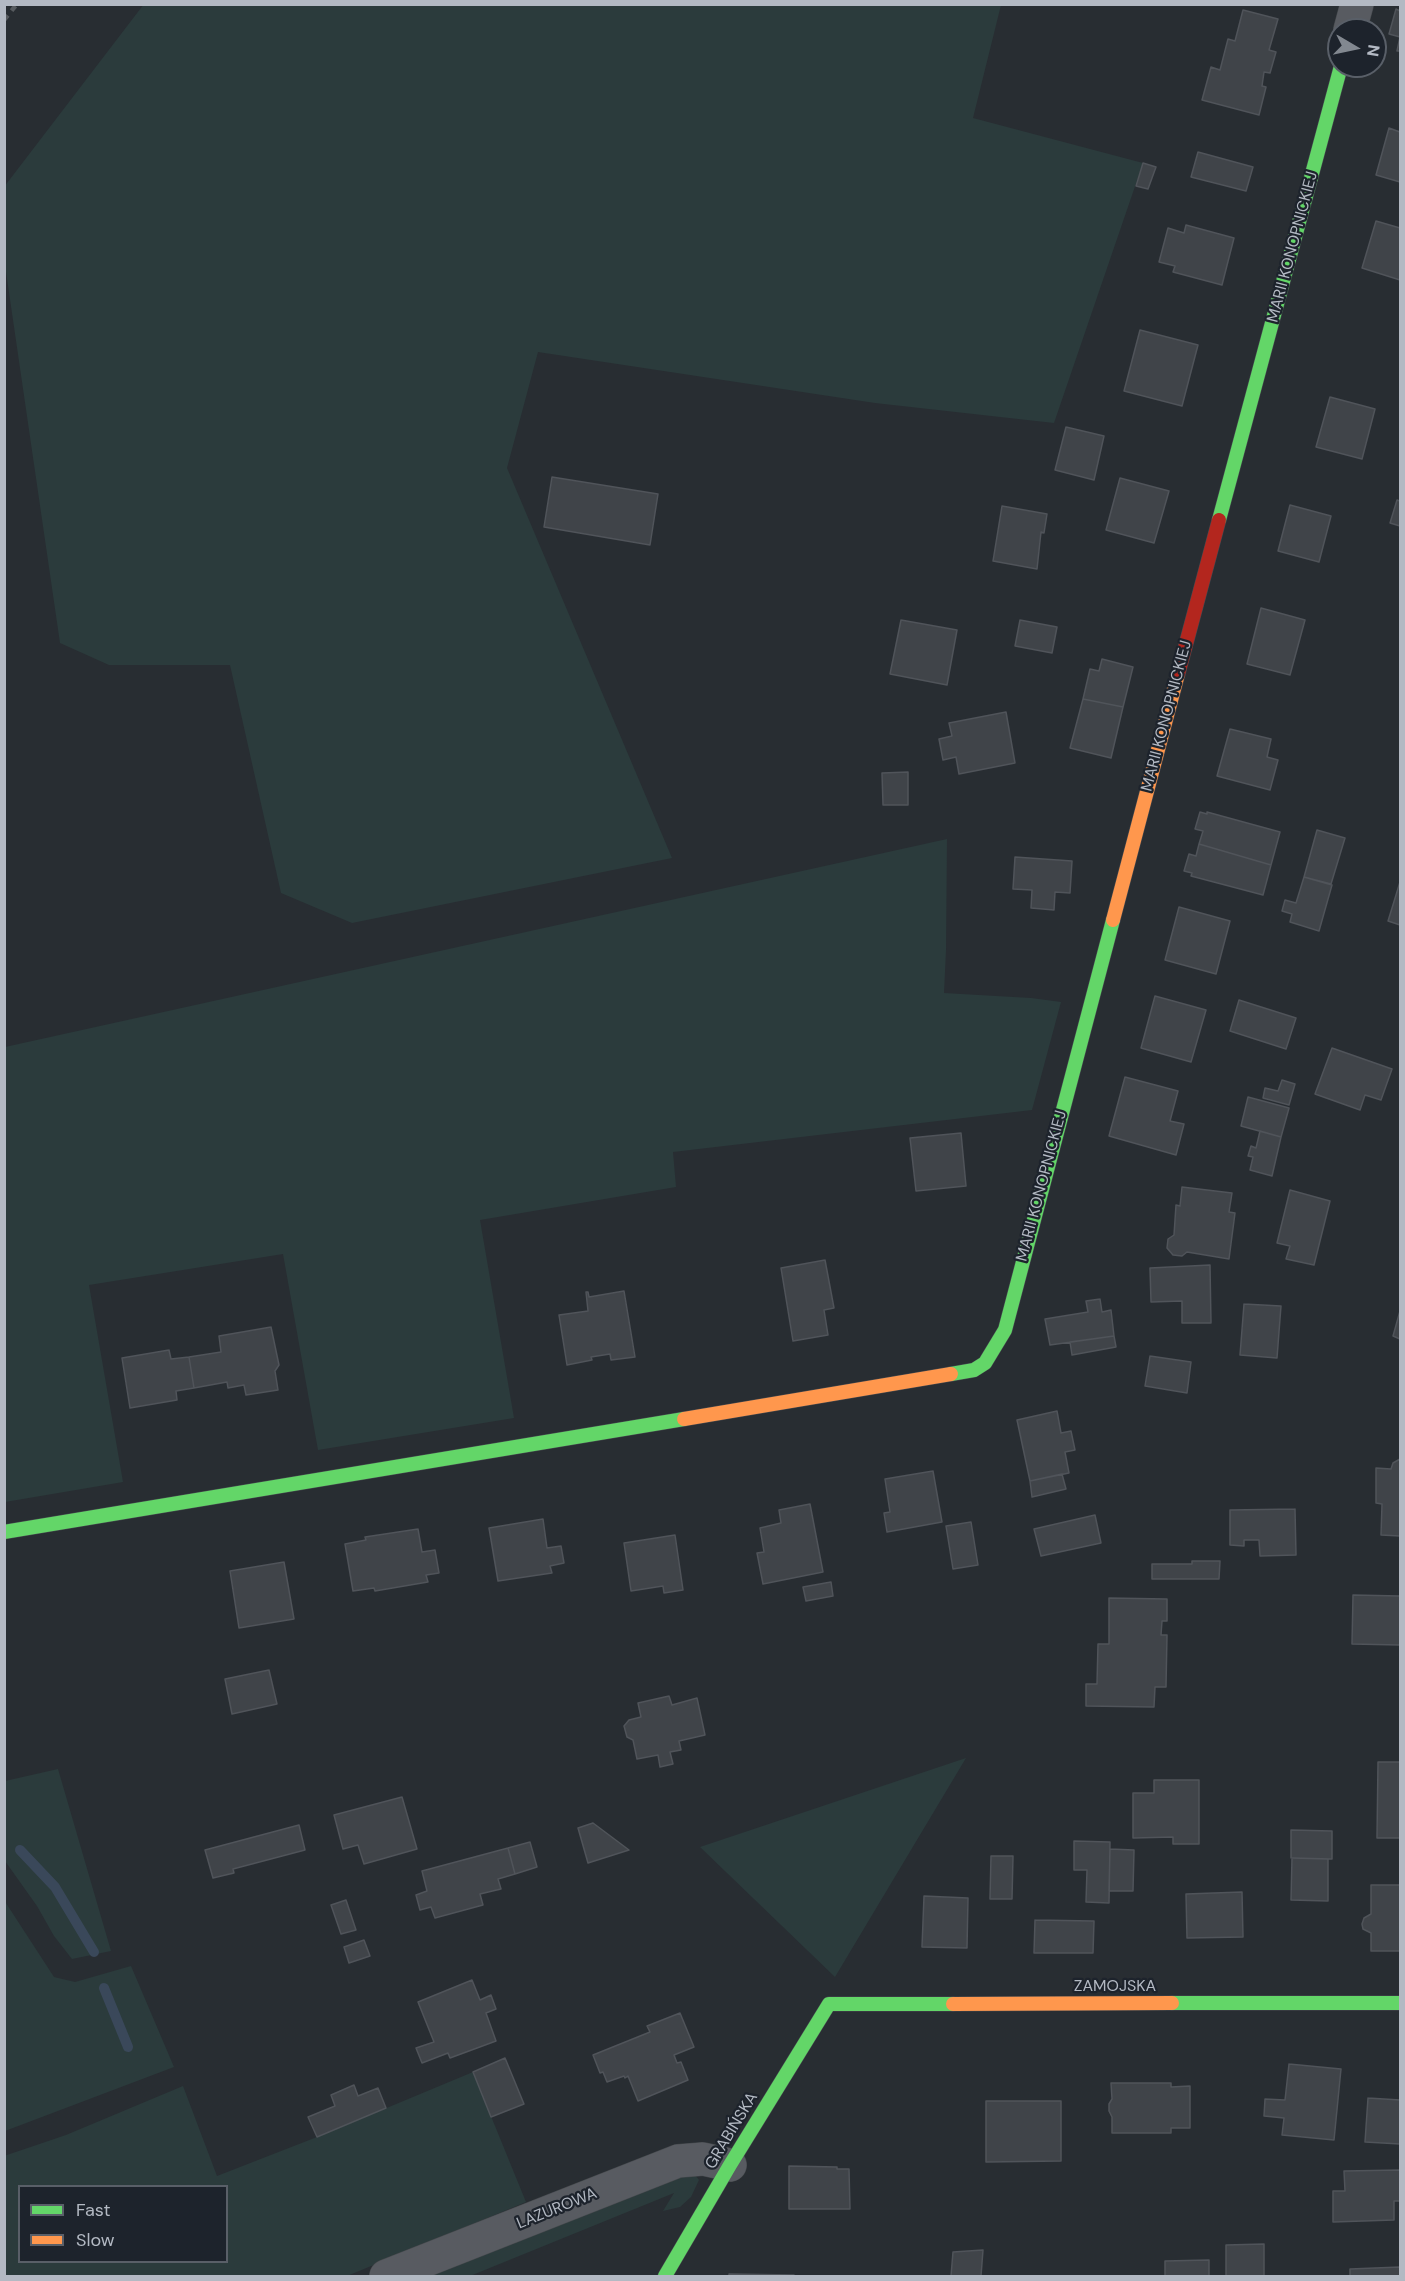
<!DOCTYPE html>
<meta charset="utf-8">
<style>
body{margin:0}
#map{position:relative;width:1405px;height:2281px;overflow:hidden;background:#282d32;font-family:"DM Sans",sans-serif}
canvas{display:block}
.frame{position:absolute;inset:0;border:6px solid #b3b9c3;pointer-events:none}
.legend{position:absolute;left:18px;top:2185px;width:210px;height:78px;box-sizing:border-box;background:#1d232c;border:2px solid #595f68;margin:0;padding:8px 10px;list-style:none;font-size:18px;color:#b3b9c3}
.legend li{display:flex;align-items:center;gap:12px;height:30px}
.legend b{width:30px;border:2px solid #595f68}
.north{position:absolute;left:1327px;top:18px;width:60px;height:60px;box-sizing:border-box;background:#1d232c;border:2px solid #595f68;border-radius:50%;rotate:99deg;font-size:16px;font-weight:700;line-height:24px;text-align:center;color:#b3b9c3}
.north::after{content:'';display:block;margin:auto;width:21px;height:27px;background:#828890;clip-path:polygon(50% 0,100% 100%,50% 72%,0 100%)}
</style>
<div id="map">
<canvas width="1405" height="2281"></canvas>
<div class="frame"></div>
<ul class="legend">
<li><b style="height:8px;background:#63d668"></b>Fast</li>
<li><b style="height:8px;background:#ff974d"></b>Slow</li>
</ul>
<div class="north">N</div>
</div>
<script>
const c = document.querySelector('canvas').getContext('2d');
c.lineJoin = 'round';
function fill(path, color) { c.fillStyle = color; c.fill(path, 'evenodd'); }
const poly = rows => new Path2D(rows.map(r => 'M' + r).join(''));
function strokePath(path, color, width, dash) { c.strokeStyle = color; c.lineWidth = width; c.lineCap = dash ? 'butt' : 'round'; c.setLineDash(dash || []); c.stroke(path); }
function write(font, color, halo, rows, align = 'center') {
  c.font = font + ' "DM Sans",sans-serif'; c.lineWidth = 4.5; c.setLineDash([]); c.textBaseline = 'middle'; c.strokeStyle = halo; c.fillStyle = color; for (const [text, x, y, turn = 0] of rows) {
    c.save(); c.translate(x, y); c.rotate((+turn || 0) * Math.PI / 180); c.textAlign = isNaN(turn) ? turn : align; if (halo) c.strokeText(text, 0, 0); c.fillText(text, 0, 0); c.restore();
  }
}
fill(poly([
 [144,4,1001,5,973,118,1143,163,1054,423,875,403,538,352,507,468,672,858,352,923,281,893,230,665,109,665,60,643,5,265,4,187],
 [947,839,946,950,944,993,1031,998,1061,1002,1032,1110,673,1152,676,1187,480,1220,514,1418,318,1450,283,1254,89,1285,123,1482,5,1502,5,1047],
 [966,1758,835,1977,700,1847],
 [58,1769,111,1951,72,1959,54,1936,37,1906,5,1861,5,1781],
 [4,1900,54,1977,75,1982,131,1966,174,2067,5,2131],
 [473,2072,526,2202,347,2276,5,2276,4,2156,66,2135,183,2086,217,2176,317,2137],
 [20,2186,226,2186,226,2262,20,2262],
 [695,2175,699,2180,691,2197,680,2207,663,2211,674,2193,470,2276,417,2276,660,2179]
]), '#2b3b3c');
strokePath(poly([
 [20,1850,55,1887,94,1952],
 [104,1988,128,2047]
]), '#3a485a', 10);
const building = poly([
 [1396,9,1400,11,1400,51,1397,51,1400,37,1389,34,1396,9],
 [1243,10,1278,19,1269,50,1276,52,1270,73,1264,72,1262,86,1266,87,1259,115,1202,100,1211,67,1220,70,1228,39,1235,41,1243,10],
 [1389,128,1400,132,1400,182,1376,175,1389,128],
 [1198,152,1253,167,1246,191,1191,177,1198,152],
 [1143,163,1156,167,1148,189,1136,186,1143,163],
 [1376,221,1400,228,1400,280,1362,268,1376,221],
 [1186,225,1234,238,1222,285,1173,272,1175,266,1159,262,1168,228,1184,233,1186,225],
 [1140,330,1198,345,1182,406,1124,391,1140,330],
 [1330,397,1375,409,1362,459,1316,447,1330,397],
 [1066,427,1104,436,1094,480,1055,470,1066,427],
 [552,477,658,494,650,545,544,527,552,477],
 [1120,478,1169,491,1154,543,1106,530,1120,478],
 [1397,500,1400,501,1400,526,1390,523,1397,500],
 [1290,505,1331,516,1319,562,1278,551,1290,505],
 [1002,506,1047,514,1044,533,1041,532,1037,569,993,561,1002,506],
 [1261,608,1305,620,1290,675,1247,664,1261,608],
 [901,620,957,630,947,685,890,674,901,620],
 [1020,620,1057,627,1052,653,1015,646,1020,620],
 [1102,659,1133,667,1123,707,1083,699,1090,669,1099,671,1102,659],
 [1083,699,1123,707,1111,758,1070,748,1083,699],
 [1006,712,1015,763,959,774,956,757,943,760,939,739,952,736,949,723,1006,712],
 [1230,729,1271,739,1267,757,1278,760,1270,790,1217,776,1230,729],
 [908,772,908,805,883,805,882,773,908,772],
 [1200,812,1207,814,1207,812,1280,832,1271,865,1199,844,1203,831,1195,829,1200,812],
 [1317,830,1345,838,1331,884,1304,877,1317,830],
 [1199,844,1271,865,1263,895,1191,876,1192,873,1184,871,1189,854,1196,856,1199,844],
 [1015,857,1072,861,1070,893,1055,892,1054,910,1031,908,1032,890,1013,889,1015,857],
 [1304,877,1332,885,1319,931,1290,922,1292,914,1282,911,1285,900,1296,903,1304,877],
 [1400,882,1400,925,1388,921,1400,882],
 [1179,907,1230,921,1216,974,1165,960,1179,907],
 [1155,996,1206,1010,1191,1062,1141,1048,1155,996],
 [1239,1000,1296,1018,1286,1049,1230,1031,1239,1000],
 [1332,1048,1392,1069,1381,1100,1365,1095,1360,1110,1315,1094,1332,1048],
 [1125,1077,1178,1091,1170,1121,1184,1124,1176,1155,1109,1136,1125,1077],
 [1282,1080,1295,1084,1289,1105,1263,1098,1265,1088,1278,1091,1282,1080],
 [1248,1097,1289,1108,1281,1137,1241,1126,1248,1097],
 [1260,1131,1281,1137,1272,1176,1250,1170,1253,1157,1248,1156,1251,1146,1256,1148,1260,1131],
 [961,1133,966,1186,916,1191,910,1138,961,1133],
 [1182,1187,1232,1193,1229,1212,1235,1213,1229,1259,1187,1252,1182,1256,1173,1255,1167,1248,1168,1239,1174,1235,1176,1205,1180,1206,1182,1187],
 [1290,1190,1330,1201,1314,1265,1286,1259,1290,1246,1277,1243,1290,1190],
 [825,1260,834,1308,824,1310,828,1335,793,1341,781,1268,825,1260],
 [1210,1265,1211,1323,1182,1323,1182,1301,1151,1302,1150,1268,1210,1265],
 [624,1291,635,1357,611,1360,610,1354,591,1357,592,1360,567,1365,559,1315,588,1311,586,1292,588,1292,589,1297,624,1291],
 [1100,1299,1102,1312,1111,1310,1114,1336,1050,1345,1045,1319,1088,1312,1086,1301,1100,1299],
 [1244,1304,1281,1306,1277,1358,1240,1355,1244,1304],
 [1400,1311,1400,1339,1393,1336,1400,1311],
 [271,1327,279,1365,275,1371,278,1390,246,1395,244,1385,228,1388,227,1382,194,1388,189,1357,221,1352,219,1336,271,1327],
 [1114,1336,1116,1347,1072,1355,1070,1342,1114,1336],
 [169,1350,171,1359,189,1357,194,1388,176,1391,177,1400,130,1408,122,1358,169,1350],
 [1150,1356,1191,1362,1187,1393,1145,1386,1150,1356],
 [1057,1411,1061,1433,1071,1431,1075,1450,1065,1452,1069,1473,1030,1481,1017,1420,1057,1411],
 [1400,1447,1400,1536,1381,1535,1382,1504,1376,1503,1376,1468,1391,1469,1393,1463,1400,1459,1400,1447],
 [933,1471,942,1522,887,1532,884,1513,890,1512,885,1479,933,1471],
 [1062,1474,1066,1489,1032,1497,1030,1481,1062,1474],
 [810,1504,823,1572,763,1584,757,1553,764,1552,760,1528,781,1523,779,1510,810,1504],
 [1295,1509,1296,1555,1260,1556,1259,1540,1244,1540,1244,1546,1230,1545,1230,1510,1295,1509],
 [1095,1515,1101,1543,1041,1556,1034,1529,1095,1515],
 [543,1519,547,1548,561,1546,564,1563,550,1566,552,1573,498,1581,489,1528,543,1519],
 [971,1522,978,1565,953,1569,946,1526,971,1522],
 [418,1529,422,1552,435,1550,439,1573,426,1575,428,1582,375,1591,374,1588,353,1591,345,1544,366,1540,365,1537,418,1529],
 [675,1535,683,1590,664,1593,663,1586,631,1591,624,1543,675,1535],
 [1192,1561,1220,1561,1219,1579,1152,1579,1152,1564,1192,1564,1192,1561],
 [284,1562,294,1619,239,1628,230,1571,284,1562],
 [831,1582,833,1596,806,1601,803,1587,831,1582],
 [1353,1595,1400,1596,1400,1645,1352,1644,1353,1595],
 [1109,1598,1167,1599,1167,1621,1162,1621,1161,1635,1167,1635,1166,1687,1155,1687,1154,1707,1086,1706,1086,1684,1097,1684,1098,1644,1109,1644,1109,1598],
 [269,1670,277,1704,232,1714,225,1679,269,1670],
 [669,1696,672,1705,697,1698,705,1735,679,1741,681,1750,670,1752,673,1764,660,1767,658,1755,637,1759,633,1740,627,1737,624,1726,629,1720,641,1717,638,1703,669,1696],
 [1378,1762,1400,1762,1400,1838,1377,1838,1378,1762],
 [1154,1780,1199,1780,1199,1844,1173,1844,1173,1837,1133,1838,1133,1793,1154,1793,1154,1780],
 [402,1797,417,1849,364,1864,358,1845,343,1849,334,1815,402,1797],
 [593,1823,629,1850,588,1863,578,1828,593,1823],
 [299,1825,305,1850,233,1869,234,1873,213,1878,205,1850,299,1825],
 [1291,1830,1332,1831,1332,1859,1291,1858,1291,1830],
 [1074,1841,1110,1842,1109,1903,1086,1902,1087,1870,1074,1870,1074,1841],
 [530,1842,537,1867,515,1874,508,1848,530,1842],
 [508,1848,515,1874,498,1879,501,1889,480,1894,483,1905,435,1918,431,1907,420,1910,416,1895,427,1891,422,1871,508,1848],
 [1110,1849,1134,1850,1133,1891,1109,1891,1110,1849],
 [991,1856,1013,1856,1012,1899,990,1899,991,1856],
 [1292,1858,1328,1859,1328,1901,1291,1900,1292,1858],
 [1371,1885,1400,1885,1400,1951,1371,1951,1371,1933,1363,1929,1362,1924,1364,1918,1371,1914,1371,1885],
 [1242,1892,1243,1937,1187,1938,1186,1894,1242,1892],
 [924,1896,968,1898,967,1948,922,1947,924,1896],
 [346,1900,356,1930,341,1934,331,1905,346,1900],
 [1035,1920,1094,1921,1093,1953,1034,1953,1035,1920],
 [364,1940,370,1956,349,1963,344,1947,364,1940],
 [472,1980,480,2000,491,1995,496,2009,486,2013,496,2041,450,2058,448,2053,422,2063,416,2048,434,2042,418,2002,472,1980],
 [680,2013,694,2047,674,2055,677,2063,681,2062,688,2080,638,2101,628,2076,625,2078,624,2076,607,2082,603,2072,600,2073,593,2055,650,2032,647,2026,680,2013],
 [505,2058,524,2104,491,2117,473,2072,505,2058],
 [1289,2064,1341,2069,1334,2140,1282,2135,1284,2118,1264,2116,1265,2099,1285,2100,1289,2064],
 [1111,2083,1171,2083,1171,2087,1190,2086,1190,2128,1171,2128,1171,2133,1112,2133,1112,2117,1109,2111,1109,2104,1112,2099,1111,2083],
 [354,2085,358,2096,378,2088,386,2108,317,2137,308,2117,335,2106,331,2095,354,2085],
 [1368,2098,1400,2100,1400,2144,1365,2142,1368,2098],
 [986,2101,1061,2101,1061,2161,986,2162,986,2101],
 [789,2166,837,2167,837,2169,849,2169,850,2209,789,2209,789,2166],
 [1400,2170,1400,2201,1394,2201,1394,2220,1333,2222,1333,2191,1345,2191,1344,2171,1400,2170],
 [1264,2244,1264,2276,1226,2276,1226,2245,1264,2244],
 [983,2250,981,2276,951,2276,953,2252,983,2250],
 [1209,2260,1209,2276,1165,2276,1165,2261,1209,2260],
 [1400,2267,1400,2276,1350,2276,1350,2269,1400,2267],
 [729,2274,794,2275,729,2276,729,2274]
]);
fill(building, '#404449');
strokePath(building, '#50545a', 1.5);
const street = poly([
 [1350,30,1357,4],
 [386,2276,678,2161,703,2159,730,2165]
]);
const fast = poly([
 [1219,520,1341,66],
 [951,1374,974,1370,985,1363,1005,1330,1113,920],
 [4,1532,684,1419],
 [1172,2003,1400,2003],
 [665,2276,730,2165,829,2004,953,2004]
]);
const slow = poly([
 [1113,920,1178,674],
 [684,1419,951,1374],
 [953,2004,1172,2003]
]);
const jam = poly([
 [1178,674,1219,520]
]);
strokePath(street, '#44484c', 34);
strokePath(fast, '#46494f', 15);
strokePath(slow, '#46494f', 15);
strokePath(jam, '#46494f', 15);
strokePath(street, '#585b61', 33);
strokePath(fast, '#63d668', 14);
strokePath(slow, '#ff974d', 14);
strokePath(jam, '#b3261e', 14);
strokePath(poly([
 [4,20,17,4]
]), '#575b5f', 4.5, [6, 6]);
write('16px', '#b3b9c3', '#1d232c', [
 ["MARII KONOPNICKIEJ",1293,247,-75],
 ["MARII KONOPNICKIEJ",1167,716,-75],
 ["MARII KONOPNICKIEJ",1042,1186,-75],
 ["ZAMOJSKA",1115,1987],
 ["GRABIŃSKA",732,2131,-59],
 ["LAZUROWA",557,2209,-22]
]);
</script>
